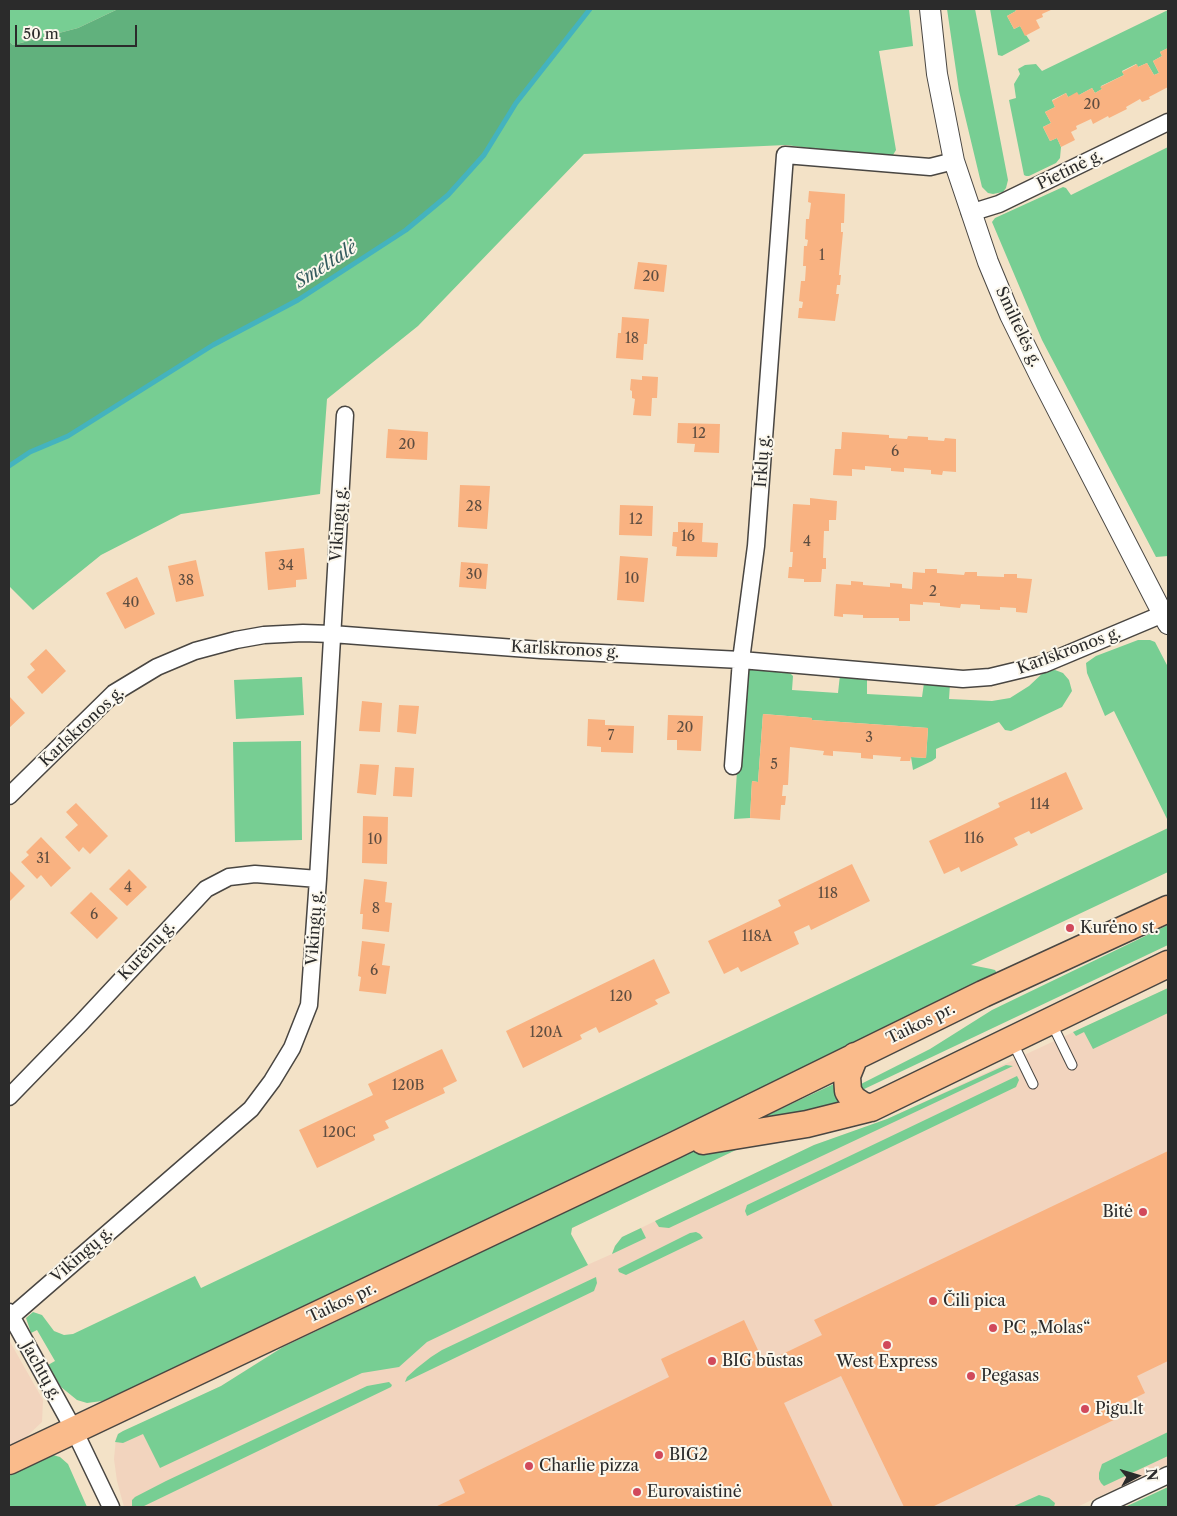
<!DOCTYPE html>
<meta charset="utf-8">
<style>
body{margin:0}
#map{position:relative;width:1177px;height:1516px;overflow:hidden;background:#f3e2c7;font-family:"Libre Caslon Text",serif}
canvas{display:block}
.frame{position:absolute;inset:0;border:10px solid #2b2b2b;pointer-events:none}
.north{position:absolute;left:1112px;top:1451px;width:50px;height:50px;-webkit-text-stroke:4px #fbf7ec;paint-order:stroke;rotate:84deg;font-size:14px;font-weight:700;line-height:20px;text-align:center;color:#2b2b2b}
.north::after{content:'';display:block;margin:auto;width:18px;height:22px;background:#2b2b2b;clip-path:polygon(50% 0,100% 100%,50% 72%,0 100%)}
.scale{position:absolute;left:15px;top:25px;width:122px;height:22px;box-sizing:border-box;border:2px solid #2b2b2b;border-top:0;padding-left:6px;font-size:15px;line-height:18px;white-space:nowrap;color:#2b2b2b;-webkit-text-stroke:4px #fbf7ec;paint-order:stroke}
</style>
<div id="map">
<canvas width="1177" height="1516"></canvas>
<div class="frame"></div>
<div class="north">N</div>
<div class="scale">50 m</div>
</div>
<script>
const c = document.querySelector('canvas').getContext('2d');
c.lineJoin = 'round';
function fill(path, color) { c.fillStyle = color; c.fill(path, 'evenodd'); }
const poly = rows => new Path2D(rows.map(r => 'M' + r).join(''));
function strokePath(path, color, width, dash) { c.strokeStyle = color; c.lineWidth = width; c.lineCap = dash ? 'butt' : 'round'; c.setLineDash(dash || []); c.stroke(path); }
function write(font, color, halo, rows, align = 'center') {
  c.font = font + ' "Libre Caslon Text",serif'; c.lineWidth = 4; c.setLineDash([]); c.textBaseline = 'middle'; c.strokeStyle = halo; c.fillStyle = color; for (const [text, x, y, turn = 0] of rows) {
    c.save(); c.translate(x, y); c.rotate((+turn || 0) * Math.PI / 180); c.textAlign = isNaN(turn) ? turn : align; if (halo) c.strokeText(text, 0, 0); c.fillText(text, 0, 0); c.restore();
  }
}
fill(poly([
 [1168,988,1168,1464,1077,1507,124,1507,117,1481,114,1459,116,1438,118,1434,221,1386,283,1347,653,1170,759,1139,572,1228,571,1234,587,1265,612,1254,615,1246,622,1237,814,1145,887,1119],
 [9,1340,43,1400,42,1422,22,1441,9,1445]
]), '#f2d4be');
fill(poly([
 [9,9,118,9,78,28,13,45,9,41],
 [590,9,909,9,913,46,879,51,896,150,893,155,888,158,786,145,584,154,418,326,327,399,320,494,181,514,101,555,33,610,9,586,9,466,30,452,68,436,213,345,298,300,406,230,448,195,484,155,516,103],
 [947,9,975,9,1008,180,1006,188,1003,192,993,194,988,193,982,187,959,91],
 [990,9,1015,9,1016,11,1007,16,1014,29,1020,26,1030,41,1002,56,998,55],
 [1167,9,1168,9,1168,48,1160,52,1162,56,1153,61,1159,73,1154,75,1147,63,1138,67,1136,64,1122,71,1124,75,1101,86,1102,89,1095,93,1092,88,1079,95,1068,97,1066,93,1052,100,1055,107,1045,112,1051,123,1043,127,1050,141,1057,138,1061,147,1060,158,1056,163,1029,176,1026,176,1024,175,1009,100,1016,98,1014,84,1020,74,1018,69,1025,65,1036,64,1042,71,1168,10],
 [1168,147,1168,556,1156,557,1042,340,992,222,995,218,1063,187,1066,188,1071,195],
 [1138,640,1150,640,1155,642,1168,667,1168,821,1114,711,1105,716,1087,673,1086,663,1096,656],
 [755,668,788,671,793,676,792,690,838,693,840,675,867,677,867,694,922,697,924,683,950,684,949,699,992,701,1010,698,1029,686,1045,671,1055,670,1063,673,1069,680,1072,691,1062,707,1011,731,1005,730,999,722,936,749,936,758,932,761,913,770,911,757,926,758,928,728,812,720,812,718,763,714,758,782,752,781,750,818,734,819,743,675,748,669],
 [302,677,304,715,236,719,234,680],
 [301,741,302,840,235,842,233,742],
 [1168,828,1168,872,971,965,991,969,995,970,998,975,127,1391,102,1401,87,1403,77,1400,61,1387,48,1365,55,1361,37,1330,31,1333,26,1318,33,1312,42,1315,54,1331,64,1335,73,1334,195,1276,201,1288],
 [1168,925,1168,945,860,1091,859,1085,930,1049,992,1010],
 [1168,988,1168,1013,1093,1049,1084,1032,1076,1036,1073,1032],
 [1006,1065,1013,1066,669,1228,659,1227,655,1221,814,1145,887,1119],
 [1017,1076,1019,1080,1016,1087,747,1216,745,1211,747,1205],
 [838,1082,844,1100,808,1115,755,1121],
 [759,1139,572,1228,571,1234,588,1265,427,1342,399,1367,362,1373,160,1468,143,1434,123,1443,115,1442,118,1434,123,1431,221,1386,283,1347,653,1170,704,1146],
 [641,1228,646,1238,612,1254,615,1246,622,1237],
 [696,1232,700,1234,703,1238,626,1275,619,1272,618,1269,690,1233],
 [596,1277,597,1283,594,1291,405,1382,407,1377,417,1368,431,1357,442,1350],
 [389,1382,392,1385,391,1387,142,1507,132,1507,132,1500,135,1497,166,1481,367,1386],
 [1168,1432,1168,1456,1104,1486,1101,1483,1099,1479,1099,1473,1102,1464],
 [53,1455,60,1457,68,1464,87,1507,9,1507,9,1476],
 [1168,1487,1168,1507,1125,1507],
 [1039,1495,1049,1498,1055,1503,1054,1507,1012,1507]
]), '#77ce93');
fill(poly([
 [118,9,590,9,516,103,484,155,448,195,406,230,298,300,213,345,68,436,30,452,9,466,9,41,13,45,78,28]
]), '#61b17d');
strokePath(poly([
 [9,466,30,452,68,436,213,345,298,300,406,230,448,195,484,155,516,103,590,9]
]), '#44b3be', 5);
fill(poly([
 [1015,9,1053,9,1042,14,1043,17,1036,20,1040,28,1025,36,1020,26,1014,29,1007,16,1016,11],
 [1168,48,1168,87,1149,97,1150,99,1142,102,1140,99,1126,107,1127,109,1109,118,1108,116,1093,124,1091,119,1076,126,1077,129,1071,132,1075,140,1061,147,1057,138,1050,141,1043,127,1051,123,1045,112,1055,107,1052,101,1066,93,1068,97,1077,92,1079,95,1092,88,1095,93,1102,89,1100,87,1124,75,1122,72,1137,64,1138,67,1147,63,1154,75,1159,73,1153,61,1162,56,1160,52],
 [809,191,845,194,844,223,841,223,841,232,843,232,839,275,841,275,840,285,837,285,836,294,839,294,835,321,798,318,799,308,802,308,803,302,799,301,801,281,805,281,806,266,803,266,804,246,807,246,808,240,805,239,806,219,809,219,811,203,808,202],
 [638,262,667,265,664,292,634,289],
 [622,317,649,319,647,344,644,344,643,360,616,358,618,333,621,333],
 [642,376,658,377,657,398,652,398,651,416,633,415,635,399,632,398,632,391,630,390,631,379,642,380],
 [678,423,720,424,719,453,694,452,695,444,677,443],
 [388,429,428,432,427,460,386,458],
 [842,432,889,435,889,438,907,439,908,436,928,437,928,440,944,441,945,438,956,439,956,472,943,471,942,475,931,474,931,470,904,468,904,472,891,471,891,468,865,466,865,470,852,469,852,476,833,475,835,449,841,449],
 [460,485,490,486,487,529,458,527],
 [810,498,837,501,836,520,829,520,829,531,824,531,823,558,826,558,826,569,822,569,821,582,804,582,804,579,788,578,789,567,792,567,793,552,790,552,793,504,810,505],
 [620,505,653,506,652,536,619,535],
 [678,522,703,523,702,542,718,543,717,557,676,556,677,547,672,546,673,532,678,532],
 [304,548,307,579,296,580,296,587,268,590,265,552],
 [620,556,648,558,644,602,617,600],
 [196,560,204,596,176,602,168,566],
 [461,562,488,564,486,589,459,587],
 [925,569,937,569,937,573,964,575,965,572,977,572,977,576,1004,577,1004,574,1017,574,1017,578,1032,579,1027,613,1016,612,1016,608,1000,607,1000,610,980,609,980,605,961,604,960,608,940,606,940,603,923,602,923,605,910,604,910,621,899,621,899,618,863,618,863,615,843,614,843,617,834,616,836,584,851,585,851,581,863,582,863,585,890,587,890,583,902,584,902,588,912,589,913,572,925,573],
 [137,577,155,614,125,629,106,593],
 [46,649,66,671,42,694,27,677,35,670,30,664],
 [9,696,25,713,9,728],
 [362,701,382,703,380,732,359,731],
 [399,705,419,706,416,734,397,732],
 [763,714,812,718,812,720,928,728,926,758,911,757,910,761,900,761,901,757,873,755,873,759,861,758,861,753,833,751,833,756,823,755,824,751,790,747,788,785,783,785,782,796,786,796,785,805,781,805,780,820,750,818,752,781,758,782],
 [668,715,703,716,701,751,677,750,677,740,667,740],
 [588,719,605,720,605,725,634,726,633,753,601,752,601,747,587,746],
 [360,764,379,765,376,795,357,793],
 [395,767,414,768,412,797,393,796],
 [1066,772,1083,809,1031,834,1029,831,1014,838,1018,845,961,872,959,867,944,874,929,841,1000,807,998,803],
 [76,803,108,836,90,854,83,847,79,852,65,837,78,825,66,812],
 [363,816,388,817,387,864,362,863],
 [41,837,71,868,51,887,41,875,37,879,21,862,29,855,26,852],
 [852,864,870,901,811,930,809,925,794,932,799,944,741,972,738,967,724,974,708,941,781,906,778,900],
 [129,869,147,887,127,906,109,889],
 [10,871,25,886,9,902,9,872],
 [364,879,387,882,385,902,392,903,389,932,362,929,363,914,360,914],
 [91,892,118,918,97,939,70,913],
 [362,941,385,944,382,965,390,966,386,994,359,991,361,977,358,976],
 [654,959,670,993,655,1000,658,1004,599,1033,596,1027,580,1035,582,1039,523,1068,506,1031],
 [442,1049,457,1081,443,1088,445,1093,385,1121,389,1128,373,1135,375,1140,317,1168,299,1130,373,1095,368,1084],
 [1168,1151,1168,1361,1137,1376,1145,1393,1115,1408,1120,1417,932,1507,904,1507,841,1376,784,1403,833,1507,435,1507,465,1493,459,1480,669,1377,661,1359,744,1320,764,1363,822,1335,814,1320]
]), '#f9b281');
const service = poly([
 [1051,1022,1072,1065],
 [1012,1041,1033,1084]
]);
const minor = poly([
 [970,213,999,204,1168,122],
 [733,766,741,660,756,546,785,155,930,167,954,161],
 [9,796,114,693,157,667,195,651,236,640,264,635,303,633,332,634,541,650,741,660,963,679,990,677,1044,664,1163,614],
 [9,1097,80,1024,206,889,229,877,255,874,318,879],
 [9,1312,74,1430,111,1507],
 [11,1317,251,1109,272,1081,292,1048,309,1005,318,879,345,415],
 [1100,1507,1168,1475]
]);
const tertiary = poly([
 [930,9,937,74,954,161,988,262,1010,315,1041,378,1168,624]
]);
const primary = poly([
 [855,1056,847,1076,848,1091,853,1099,862,1105,871,1108],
 [703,1141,807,1124,871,1108,1168,964],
 [9,1461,675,1145,983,994,1168,909]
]);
strokePath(service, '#494642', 11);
strokePath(minor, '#494642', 19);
strokePath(tertiary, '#494642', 22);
strokePath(primary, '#494642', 29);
strokePath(service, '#fff', 9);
strokePath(minor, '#fff', 16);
strokePath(tertiary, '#fff', 20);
strokePath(primary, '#fabb8b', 26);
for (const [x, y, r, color] of [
 [1070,928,5,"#d1495b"],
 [1143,1212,5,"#d1495b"],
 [933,1301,5,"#d1495b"],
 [993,1328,5,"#d1495b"],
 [887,1345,5,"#d1495b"],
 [712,1361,5,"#d1495b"],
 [971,1376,5,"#d1495b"],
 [1085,1409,5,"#d1495b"],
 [659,1455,5,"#d1495b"],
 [529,1466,5,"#d1495b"],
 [637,1492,5,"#d1495b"]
]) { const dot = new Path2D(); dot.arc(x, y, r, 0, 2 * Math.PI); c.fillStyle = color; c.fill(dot); strokePath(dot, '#fbf7ec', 2); }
write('14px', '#5e4d40', null, [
 ["20",1092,105],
 ["1",822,256],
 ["20",651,277],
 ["18",632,339],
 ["12",699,434],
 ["20",407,445],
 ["6",895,452],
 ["28",474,507],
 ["12",636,520],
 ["16",688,537],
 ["4",807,542],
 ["34",286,566],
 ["30",474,575],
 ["10",632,579],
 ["38",186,581],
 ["2",933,592],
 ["40",131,603],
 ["20",685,728],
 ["7",611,736],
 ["3",869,738],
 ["5",774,765],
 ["114",1040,805],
 ["116",974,839],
 ["10",375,840],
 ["31",43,859],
 ["4",128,888],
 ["118",828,894],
 ["8",376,909],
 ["6",94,915],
 ["118A",757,937],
 ["6",374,971],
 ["120",621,997],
 ["120A",546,1033],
 ["120B",408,1086],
 ["120C",339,1133]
]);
write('16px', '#2b2b2b', '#fbf7ec', [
 ["Pietinė g.",1070,170,-26],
 ["Smiltelės g.",1018,327,65],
 ["Irklų g.",763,461,-86],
 ["Vikingų g.",339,524,-86],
 ["Karlskronos g.",565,650,3],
 ["Karlskronos g.",1069,651,-20],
 ["Karlskronos g.",82,727,-43],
 ["Vikingų g.",315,928,-86],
 ["Kurėnų g.",147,951,-47],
 ["Taikos pr.",921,1024,-26],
 ["Vikingų g.",82,1255,-41],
 ["Taikos pr.",342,1303,-25],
 ["Jachtų g.",41,1371,61]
]);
write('16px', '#2b2b2b', '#fbf7ec', [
 ["Kurėno st.",1080,928],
 ["Bitė",1133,1212,"right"],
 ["Čili pica",943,1301],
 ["PC „Molas“",1003,1328],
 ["BIG būstas",722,1361],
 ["West Express",887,1362,"center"],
 ["Pegasas",981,1376],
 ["Pigu.lt",1095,1409],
 ["BIG2",669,1455],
 ["Charlie pizza",539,1466],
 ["Eurovaistinė",647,1492]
], 'left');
write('italic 18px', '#345b5e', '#fbf7ec', [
 ["Smeltalė",326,265,-33]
]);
</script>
